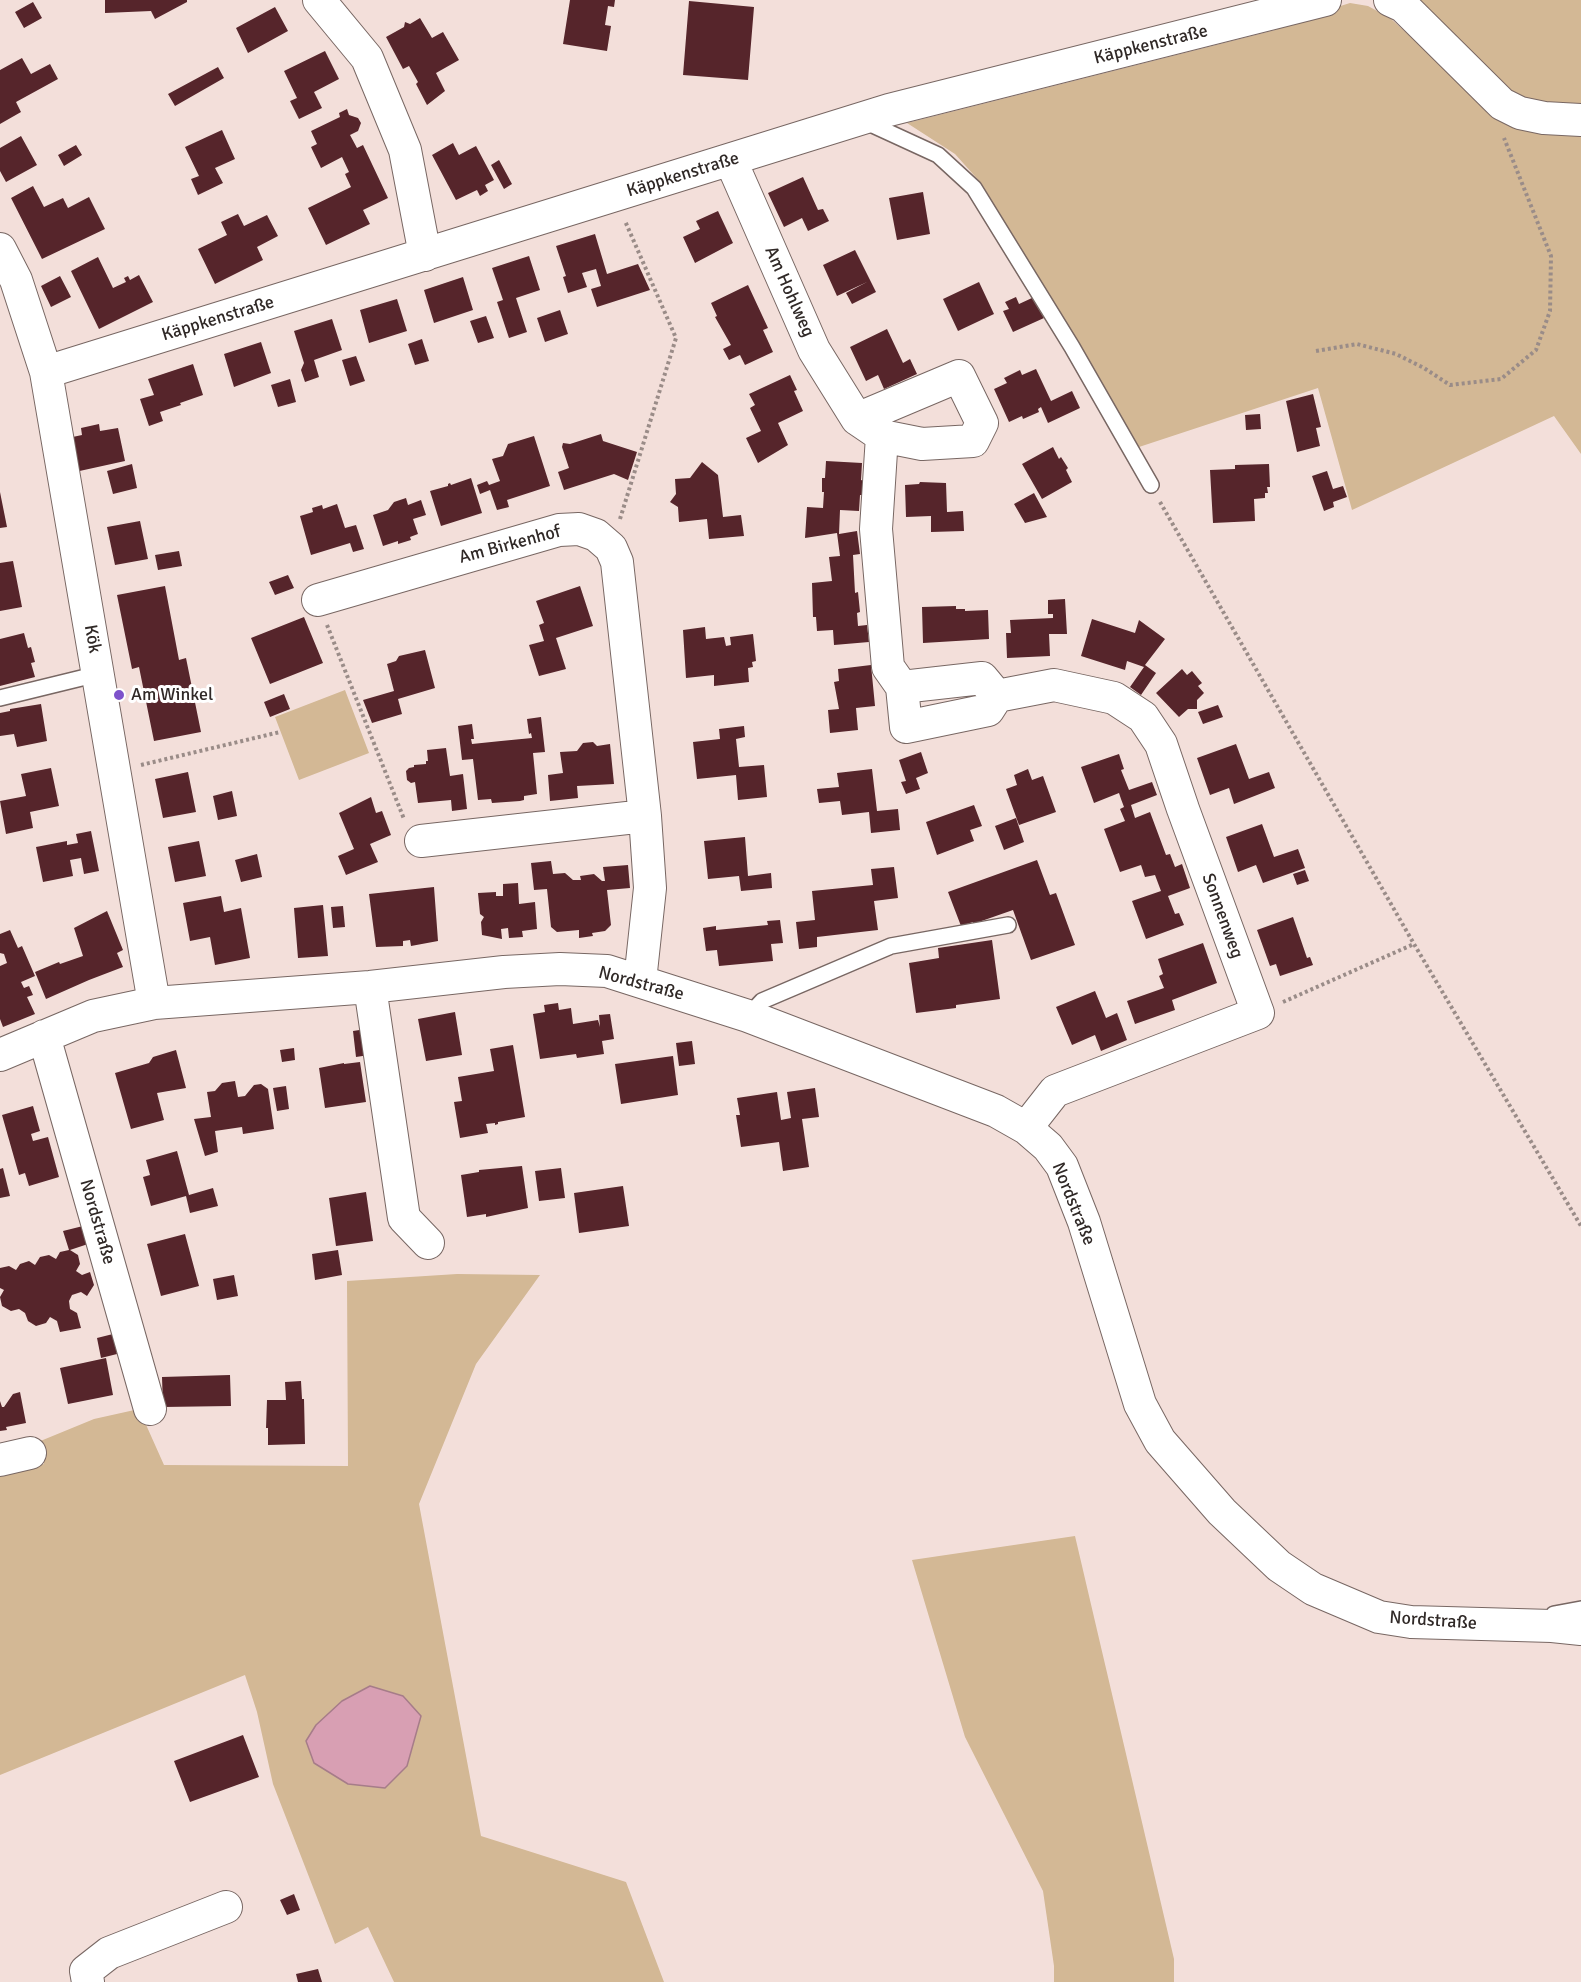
<!DOCTYPE html>
<meta charset="utf-8">
<style>
body{margin:0}
canvas{display:block;background:#f3dfda}
</style>
<canvas width="1581" height="1982"></canvas>
<script>
const c = document.querySelector('canvas').getContext('2d');
c.lineJoin = 'round';
function fill(path, color) { c.fillStyle = color; c.fill(path, 'evenodd'); }
const poly = rows => new Path2D(rows.map(r => 'M' + r).join(''));
function strokePath(path, color, width, dash) { c.strokeStyle = color; c.lineWidth = width; c.lineCap = dash ? 'butt' : 'round'; c.setLineDash(dash || []); c.stroke(path); }
function write(font, color, halo, rows, align = 'center') {
  c.font = font + ' Signika,sans-serif'; c.lineWidth = 6; c.setLineDash([]); c.textBaseline = 'middle'; c.strokeStyle = halo; c.fillStyle = color; for (const [text, x, y, turn = 0] of rows) {
    c.save(); c.translate(x, y); c.rotate((+turn || 0) * Math.PI / 180); c.textAlign = isNaN(turn) ? turn : align; if (halo) c.strokeText(text, 0, 0); c.fillText(text, 0, 0); c.restore();
  }
}
fill(poly([
 [1414,0,1581,0,1581,108,1525,106],
 [1350,3,1368,6,1390,18,1484,103,1581,129,1581,454,1554,416,1352,510,1318,388,1139,447,981,183,955,154,907,123,1275,30,1296,20],
 [345,690,369,753,299,780,275,717],
 [457,1274,540,1275,476,1364,419,1504,481,1836,626,1882,664,1982,394,1982,368,1927,335,1944,273,1784,257,1712,245,1675,0,1775,0,1474,44,1464,38,1442,94,1419,139,1409,164,1465,348,1466,347,1281],
 [1075,1536,1174,1959,1174,1982,1054,1982,1054,1966,1043,1891,965,1737,912,1560]
]), '#d3b895');
const water = poly([
 [370,1686,403,1696,421,1716,407,1766,385,1788,348,1784,314,1763,306,1741,316,1725,342,1701,370,1686]
]);
fill(water, '#d89fb3');
strokePath(water, '#a67c89', 1.5);
fill(poly([
 [105,0,187,0,187,2,155,19,151,11,105,13],
 [570,0,615,0,614,7,608,6,605,25,611,26,607,51,563,44],
 [689,1,754,7,748,80,683,75],
 [33,2,42,18,24,28,15,12],
 [275,7,288,31,248,53,236,28],
 [420,18,432,38,443,32,459,60,436,73,445,91,427,105,416,84,418,82,409,66,403,69,386,37,404,27,405,22,410,24],
 [325,51,339,79,314,92,322,108,299,119,290,101,297,98,284,71],
 [22,58,31,74,50,64,58,79,16,102,21,112,0,124,0,70],
 [218,67,224,78,175,106,168,94],
 [347,109,349,115,358,118,361,123,358,131,350,135,357,148,363,145,388,198,363,210,370,224,326,245,308,208,351,187,345,174,349,172,342,157,321,168,311,147,317,144,311,131,340,117,339,113],
 [222,130,235,159,215,168,223,183,198,195,191,179,199,176,185,147],
 [21,136,37,165,6,182,0,171,0,148],
 [453,143,459,155,476,146,494,180,485,185,488,191,480,196,477,190,456,200,432,155],
 [76,145,82,155,64,166,58,155],
 [499,160,512,184,504,189,491,165],
 [803,177,818,210,823,209,829,221,808,231,802,218,784,227,768,193],
 [33,186,44,207,63,198,68,208,89,197,105,229,42,259,11,198],
 [923,192,930,234,897,240,889,198],
 [718,211,733,243,695,263,683,237,700,229,696,221],
 [238,214,244,226,267,215,278,236,257,247,263,260,215,284,198,249,227,235,221,222],
 [595,234,607,274,638,264,650,290,597,307,591,289,601,286,596,269,582,273,587,287,568,293,563,277,566,276,556,246],
 [855,250,876,292,852,304,846,293,867,282,837,296,823,265],
 [529,256,540,290,516,298,527,332,509,338,497,302,503,300,492,268],
 [98,257,113,288,126,282,124,278,128,276,130,280,139,275,153,302,99,329,71,271],
 [60,276,71,297,51,307,41,286],
 [463,277,473,310,434,323,424,290],
 [979,282,994,314,958,331,943,299],
 [748,285,768,328,763,330,773,352,745,365,740,355,729,360,723,349,731,345,715,317,717,316,711,303],
 [1016,297,1019,304,1032,298,1044,318,1013,332,1003,311,1009,309,1005,302],
 [397,299,407,331,369,343,360,310],
 [560,310,568,334,545,342,537,318],
 [486,316,494,338,478,343,470,321],
 [332,319,342,350,314,360,319,377,305,382,301,370,304,363,294,331],
 [887,329,903,363,910,359,917,374,884,389,878,375,866,381,850,347],
 [422,339,429,361,415,365,408,344],
 [261,342,271,373,234,387,224,354],
 [356,356,365,381,350,386,342,360],
 [193,364,203,395,180,403,181,405,160,412,163,421,149,426,140,399,154,395,148,379],
 [1036,369,1051,401,1072,391,1080,408,1048,423,1041,407,1038,409,1039,412,1023,419,1022,416,1009,422,994,389,1007,383,1004,378,1020,370,1022,375],
 [790,375,797,390,794,391,803,411,778,423,788,445,758,463,746,438,761,431,750,408,755,405,749,394],
 [290,379,296,402,278,407,271,385],
 [1313,394,1321,427,1316,428,1320,446,1297,452,1286,401],
 [1260,414,1261,429,1246,430,1245,415],
 [99,424,100,431,118,428,125,461,75,472,68,438,82,435,81,428],
 [601,434,603,441,637,452,628,480,614,474,564,490,558,472,569,468,562,447,563,443,570,444],
 [534,436,550,486,507,500,509,507,497,510,490,490,480,494,477,485,487,481,489,485,500,481,492,459,503,456,508,444],
 [1053,447,1059,459,1061,457,1068,468,1066,470,1072,482,1042,499,1022,464],
 [826,461,862,463,861,480,864,481,862,495,860,495,859,511,840,510,839,534,857,531,860,554,853,555,855,593,858,592,860,612,857,613,858,626,867,625,869,642,834,645,833,630,817,631,816,617,813,617,812,583,832,581,829,557,840,556,837,533,805,538,807,507,823,508,824,492,822,492,822,478,825,478],
 [702,462,718,475,723,517,741,515,744,536,709,539,707,519,679,522,678,507,670,502,676,494,675,479,690,478],
 [132,464,137,488,113,494,107,471],
 [1269,464,1270,487,1267,487,1268,493,1265,493,1265,498,1254,499,1255,521,1213,523,1210,470,1235,469,1235,465],
 [1327,471,1333,489,1343,486,1347,497,1333,502,1334,507,1324,511,1312,476],
 [471,478,482,513,441,526,430,491,448,486,448,484,450,483,451,485],
 [920,482,946,483,947,512,963,511,964,531,931,532,931,516,906,517,905,485,919,484],
 [0,492,7,527,0,528],
 [1034,493,1047,517,1025,523,1014,504],
 [406,498,408,505,421,500,426,515,413,519,418,534,410,537,411,540,398,544,398,541,383,546,373,515,388,510,394,502],
 [337,504,345,528,356,525,364,549,353,552,350,543,311,555,300,516,313,512,312,508,322,505,323,509],
 [140,521,148,559,115,565,107,527],
 [179,551,182,566,158,570,155,555],
 [13,561,22,607,0,611,0,563],
 [288,575,294,588,275,595,269,582],
 [165,586,179,660,186,658,201,732,154,741,139,667,132,669,117,595],
 [580,586,593,626,556,638,566,669,539,676,529,645,544,641,539,625,544,623,536,601],
 [1065,599,1067,634,1049,634,1050,656,1007,658,1006,633,1011,633,1010,620,1053,618,1053,614,1048,614,1048,600],
 [956,606,956,609,965,609,965,611,988,610,989,639,923,643,922,607],
 [304,617,323,663,270,684,251,638],
 [1092,619,1135,633,1139,620,1165,639,1145,665,1156,673,1141,695,1130,687,1144,667,1127,661,1125,670,1081,656],
 [705,627,706,639,724,637,726,646,731,645,730,637,753,634,756,661,752,662,753,667,748,668,749,682,714,686,714,675,686,678,683,630],
 [24,633,28,648,31,647,35,662,31,663,35,677,0,686,0,639],
 [425,650,435,688,398,699,402,714,372,723,363,700,394,691,387,664,396,661,399,656],
 [871,665,875,706,856,708,858,730,830,733,828,710,839,709,834,682,839,681,838,669],
 [1182,669,1187,675,1192,671,1202,683,1198,686,1204,693,1197,700,1197,709,1188,709,1179,717,1156,693],
 [284,694,290,709,270,717,264,702],
 [41,704,47,741,17,747,14,734,0,736,0,713,10,711,10,709],
 [1218,705,1223,717,1203,724,1198,712],
 [541,717,545,752,533,753,537,794,524,796,524,800,520,801,492,803,491,799,478,800,473,759,462,760,458,726,472,724,474,739,471,739,472,744,501,741,532,738,531,733,529,734,527,719],
 [744,726,745,737,736,739,739,767,764,765,767,797,738,800,736,775,697,779,693,742,720,739,719,729],
 [593,742,597,746,610,744,614,784,577,786,578,798,550,801,548,775,563,773,560,752,577,751,583,743],
 [1236,744,1249,779,1269,772,1275,788,1234,804,1229,788,1210,795,1197,758],
 [446,748,450,776,463,774,467,809,452,811,451,800,418,803,415,782,411,783,407,780,406,771,409,768,414,767,414,765,426,764,426,761,428,761,427,750],
 [921,752,928,773,916,778,920,789,906,794,901,782,906,781,899,760],
 [1119,754,1124,769,1121,770,1129,790,1152,782,1157,795,1131,805,1135,818,1150,812,1166,855,1170,854,1175,867,1182,864,1190,888,1168,896,1175,914,1179,913,1184,925,1146,939,1132,901,1161,891,1155,875,1145,877,1141,865,1120,872,1104,829,1125,821,1120,809,1124,807,1121,799,1119,793,1094,803,1081,767],
 [51,768,59,806,30,812,33,828,6,834,0,801,26,796,21,774],
 [872,769,877,811,898,809,900,830,871,833,869,812,842,815,840,801,819,803,817,789,839,787,837,773],
 [1028,769,1032,780,1043,776,1056,812,1019,825,1006,789,1017,785,1014,775],
 [188,772,196,812,163,818,155,779],
 [232,791,237,816,218,820,213,796],
 [371,797,376,813,382,811,391,835,370,844,378,862,346,875,338,856,354,849,339,813],
 [974,805,982,826,970,830,974,841,937,855,926,822],
 [1016,818,1024,842,1004,850,995,826],
 [1262,824,1274,857,1298,849,1305,868,1263,883,1256,865,1238,872,1226,837],
 [91,831,99,871,84,874,81,858,70,860,73,876,43,882,36,847,67,841,67,845,78,843,76,834],
 [745,837,748,876,771,873,772,888,741,891,739,876,708,879,704,841],
 [199,841,206,876,175,882,168,847],
 [257,854,262,877,241,882,235,860],
 [1037,860,1050,895,1056,893,1075,945,1031,960,1013,910,973,924,973,922,961,926,948,892],
 [551,861,553,874,565,873,573,880,581,880,580,876,594,874,602,881,605,881,603,867,628,865,630,888,607,890,611,925,605,931,592,933,593,936,579,938,579,930,557,932,551,927,547,889,534,890,531,863],
 [894,867,898,898,874,901,878,930,817,937,817,947,799,949,796,922,815,920,812,891,873,885,871,869],
 [1305,870,1309,881,1297,885,1293,874],
 [518,883,519,904,535,902,537,929,522,931,523,937,509,938,508,928,501,929,502,939,482,935,481,922,484,917,480,914,478,893,496,892,496,896,503,896,503,884],
 [434,887,438,941,411,946,410,940,403,941,403,946,376,947,369,894],
 [221,896,224,912,241,908,250,958,215,965,210,937,190,941,183,903],
 [323,905,328,956,298,958,294,908],
 [343,906,345,927,333,928,331,907],
 [107,911,123,950,117,953,123,967,89,980,46,999,35,972,59,962,60,964,83,956,74,928],
 [1293,917,1307,958,1310,957,1313,965,1280,976,1276,964,1270,966,1257,930],
 [780,920,783,943,771,944,773,961,719,966,717,950,706,951,703,928,716,926,716,930,768,925,767,921],
 [10,930,18,948,22,946,35,976,21,982,24,988,29,986,33,995,27,997,35,1014,3,1027,0,1019,0,966,7,963,4,954,0,953,0,934],
 [992,940,1000,999,956,1005,956,1008,916,1013,909,963,939,958,938,948],
 [1203,943,1217,983,1172,1000,1175,1010,1135,1024,1127,1001,1164,988,1159,976,1163,974,1158,959],
 [1095,991,1106,1018,1117,1013,1127,1040,1101,1051,1095,1035,1072,1045,1056,1007],
 [558,1003,559,1010,571,1008,573,1024,598,1020,600,1027,599,1015,610,1014,614,1039,602,1041,604,1054,577,1058,576,1054,540,1059,533,1014,545,1012,544,1005],
 [455,1012,462,1055,426,1061,418,1019],
 [366,1029,369,1055,356,1057,353,1031],
 [692,1041,695,1064,679,1066,676,1043],
 [513,1045,525,1117,498,1122,498,1124,495,1125,495,1123,486,1124,488,1133,460,1138,454,1102,462,1101,458,1077,494,1071,490,1049],
 [294,1048,295,1060,282,1062,280,1050],
 [176,1050,186,1088,157,1093,164,1120,131,1129,115,1073,149,1063,153,1057],
 [673,1056,678,1095,621,1104,615,1064],
 [360,1062,366,1102,325,1108,319,1068,344,1063,344,1064],
 [235,1081,238,1097,245,1096,254,1085,261,1084,268,1089,274,1129,243,1134,242,1127,215,1131,218,1152,205,1156,194,1119,211,1117,207,1092,215,1091,222,1083],
 [286,1086,289,1109,277,1111,273,1088],
 [815,1088,819,1117,802,1119,809,1167,783,1171,779,1142,741,1147,736,1115,740,1115,737,1098,777,1092,781,1120,791,1118,787,1092],
 [33,1106,40,1131,31,1134,33,1141,48,1137,59,1177,29,1186,25,1173,19,1175,2,1115],
 [177,1151,189,1195,213,1188,218,1206,190,1213,186,1196,151,1206,143,1177,150,1175,146,1160],
 [522,1166,528,1208,486,1217,486,1214,467,1217,461,1175,479,1172,479,1170],
 [3,1168,10,1196,0,1198,0,1169],
 [561,1168,565,1198,539,1201,535,1171],
 [623,1186,629,1226,579,1233,574,1193],
 [366,1192,373,1241,336,1246,329,1198],
 [83,1226,88,1244,70,1250,78,1255,80,1264,76,1271,82,1275,90,1272,94,1285,87,1296,81,1292,72,1295,69,1301,70,1309,77,1313,81,1328,60,1332,57,1321,50,1317,46,1323,36,1326,28,1321,25,1313,19,1309,11,1311,2,1306,0,1297,4,1290,0,1288,0,1268,9,1266,16,1270,20,1264,29,1261,35,1265,40,1257,49,1255,56,1259,60,1252,69,1250,63,1231],
 [185,1234,199,1286,161,1296,147,1244],
 [338,1250,342,1275,315,1280,312,1254],
 [234,1275,238,1296,217,1300,213,1279],
 [113,1334,117,1354,101,1358,97,1338],
 [106,1358,113,1395,68,1404,60,1368],
 [230,1375,231,1406,163,1407,162,1377],
 [301,1381,302,1399,304,1399,305,1444,268,1445,268,1428,266,1428,267,1400,286,1400,285,1382],
 [20,1392,26,1423,6,1427,7,1430,0,1431,0,1401,2,1407,4,1407,13,1394],
 [243,1735,259,1777,190,1802,174,1761],
 [294,1894,300,1910,287,1915,280,1900],
 [318,1969,322,1982,298,1982,296,1974]
]), '#56252b');
const lane = poly([
 [864,121,938,155,974,188,1072,347,1151,485],
 [0,698,98,674],
 [748,1016,762,1001,891,946,1008,925],
 [1553,1621,1554,1614,1581,1609]
]);
const street = poly([
 [319,0,367,58,405,150,425,255],
 [1390,0,1403,6,1502,104,1520,113,1544,118,1581,120],
 [731,161,814,350,857,419,882,436,922,444,973,441,982,423,959,376,857,419],
 [0,249,16,280,46,372,154,1003],
 [46,372,889,110,1325,0],
 [882,436,876,529,888,667,902,687],
 [318,600,559,530,579,529,596,535,611,548,617,562,645,816,650,888,640,981],
 [997,696,988,710,906,727,902,687,982,678,997,696,1054,685,1114,698,1143,717,1161,744,1183,809,1258,1013,1055,1091,1026,1128],
 [421,841,645,816],
 [370,987,404,1218,428,1243],
 [44,1036,150,1409],
 [0,1055,93,1016,154,1003,370,987,504,972,560,969,607,971,748,1016,996,1111,1026,1128,1048,1147,1062,1166,1084,1222,1140,1404,1160,1441,1222,1512,1279,1566,1313,1589,1379,1617,1411,1622,1552,1626,1581,1629],
 [0,1460,30,1453],
 [88,1982,86,1971,109,1953,226,1907]
]);
strokePath(lane, '#786763', 18);
strokePath(street, '#786763', 34);
strokePath(poly([
 [1316,351,1357,344,1396,354,1424,368,1450,385,1501,379,1536,350,1550,311,1551,256,1504,138],
 [1160,502,1414,944,1581,1226],
 [620,519,676,338,625,221],
 [327,625,404,819],
 [141,765,280,732],
 [1283,1002,1414,944]
]), '#9a8c88', 4, [3, 3]);
strokePath(lane, '#fff', 15);
strokePath(street, '#fff', 32);
for (const [x, y, r, color] of [
 [119,695,6,"#7e52cb"]
]) { const dot = new Path2D(); dot.arc(x, y, r, 0, 2 * Math.PI); c.fillStyle = color; c.fill(dot); strokePath(dot, '#fff', 2); }
write('18px', '#302927', '#fff', [
 ["Käppkenstraße",1151,45,-14],
 ["Käppkenstraße",683,175,-17],
 ["Am Hohlweg",789,292,66],
 ["Käppkenstraße",218,319,-17],
 ["Am Birkenhof",510,545,-15],
 ["Kök",92,639,80],
 ["Sonnenweg",1222,916,70],
 ["Nordstraße",641,984,15],
 ["Nordstraße",1073,1204,68],
 ["Nordstraße",97,1222,74],
 ["Nordstraße",1433,1621,4]
]);
write('18px', '#302927', '#fff', [
 ["Am Winkel",131,695]
], 'left');
</script>
